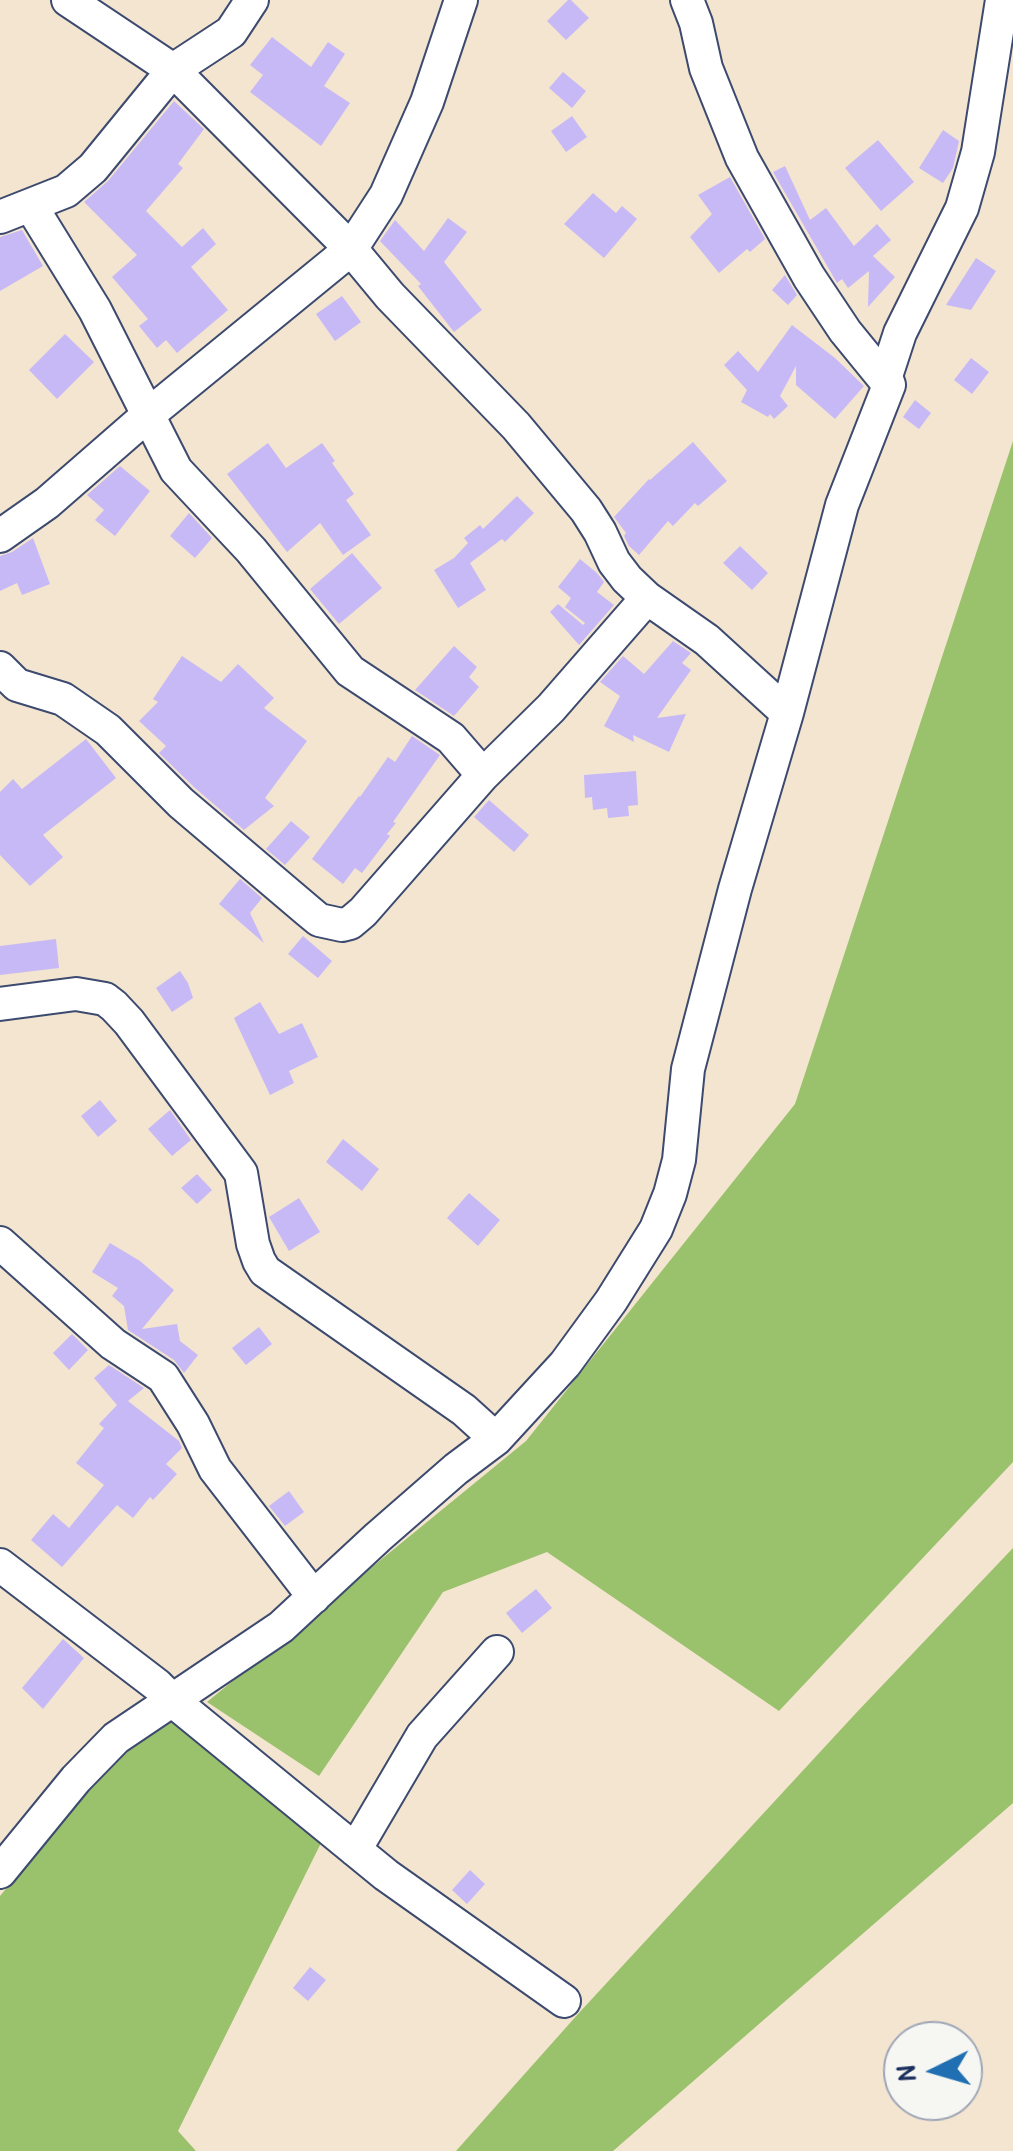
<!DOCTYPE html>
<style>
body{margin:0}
#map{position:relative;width:1013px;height:2151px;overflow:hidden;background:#f4e5d0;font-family:"Patrick Hand",sans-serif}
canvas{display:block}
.north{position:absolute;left:883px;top:2021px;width:100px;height:100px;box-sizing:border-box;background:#f6f6f2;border:2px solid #9ea6b7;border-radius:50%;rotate:265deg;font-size:28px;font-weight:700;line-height:40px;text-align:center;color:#1b2f5e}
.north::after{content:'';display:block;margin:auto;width:35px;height:45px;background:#1f6fb2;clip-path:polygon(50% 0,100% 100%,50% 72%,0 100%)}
</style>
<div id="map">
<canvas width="1013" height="2151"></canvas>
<div class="north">N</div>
</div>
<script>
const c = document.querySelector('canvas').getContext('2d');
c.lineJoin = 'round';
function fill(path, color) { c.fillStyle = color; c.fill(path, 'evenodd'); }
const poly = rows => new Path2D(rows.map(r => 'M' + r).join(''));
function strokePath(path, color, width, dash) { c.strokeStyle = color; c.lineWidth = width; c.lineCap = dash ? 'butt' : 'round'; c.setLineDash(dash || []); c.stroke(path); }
fill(poly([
 [1013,441,1013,1462,779,1711,547,1552,443,1592,319,1776,207,1702,526,1441,795,1104],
 [1013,1548,1013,1803,613,2151,456,2151,578,2014,857,1712],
 [171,1720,322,1841,178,2131,196,2151,0,2151,0,1896,88,1790,127,1751]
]), '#9ac16c');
fill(poly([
 [568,0,571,0,589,18,566,40,547,21],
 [272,37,311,67,328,42,345,54,324,86,350,103,321,146,250,92,263,75,250,65],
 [563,72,586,91,572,108,549,88],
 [174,101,204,129,178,164,183,168,146,211,182,247,203,228,216,244,191,267,228,310,177,353,166,340,157,348,139,326,148,319,112,277,137,255,84,202,108,181],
 [572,116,587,137,566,152,551,131],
 [943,130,959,141,953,168,943,183,919,168],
 [878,140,914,182,881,211,845,168],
 [785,166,810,220,826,208,854,246,877,224,891,240,873,256,895,277,868,307,869,271,848,288,842,279,837,283,773,172],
 [730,177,765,239,750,252,747,249,719,273,690,237,712,214,698,195],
 [593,193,616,213,622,206,637,219,604,258,564,224],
 [448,218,467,232,444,262,482,310,454,332,418,286,421,284,380,241,395,220,424,251],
 [22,230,43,266,0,291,0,237],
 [976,258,996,271,971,310,946,305],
 [785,275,797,295,788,305,772,290],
 [342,296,361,322,335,341,316,314],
 [792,325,835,358,864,386,835,419,796,385,796,366,780,396,788,406,774,419,770,414,768,417,741,402,747,390,724,365,738,351,758,372],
 [65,334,94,362,57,399,29,370],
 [971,358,989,372,972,394,954,380],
 [915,400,931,413,919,429,903,417],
 [693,442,727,481,698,506,695,503,673,526,668,521,639,555,629,546,624,536,626,533,614,517,649,479,650,480],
 [268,443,286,468,322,443,335,461,332,463,354,494,346,500,371,535,343,555,320,523,287,552,227,474],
 [120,466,150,491,115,536,95,520,104,510,87,495],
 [517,496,534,513,505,542,502,539,470,563,486,590,458,608,434,570,454,558,468,543,464,538,480,525,483,529],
 [189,513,212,538,195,558,170,536],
 [33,538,50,584,22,595,17,583,0,591,0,556,12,552],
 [740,546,768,573,752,590,723,563],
 [352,553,382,588,339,624,310,589],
 [580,559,597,573,604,582,597,592,614,605,579,645,550,612,558,604,583,625,585,623,565,607,571,598,558,587],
 [673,641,691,653,682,663,691,670,657,718,686,714,669,752,633,735,634,742,604,726,620,696,600,682,623,656,644,674],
 [454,646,477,667,469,677,479,687,454,716,415,690],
 [182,656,221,682,238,664,274,698,264,708,307,741,265,798,274,806,244,830,195,788,159,753,166,746,139,721,158,702,153,699],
 [412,736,440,755,393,822,396,823,387,834,390,836,362,873,355,868,343,884,312,859,359,796,360,797,388,757,395,762],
 [86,739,116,778,43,835,63,857,30,886,0,855,0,792,13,779,22,789],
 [636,771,638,805,628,806,629,816,608,818,607,808,593,810,592,797,585,798,584,775],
 [489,800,529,835,514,852,474,817],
 [291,821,310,837,285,865,266,849],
 [240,879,262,898,250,913,264,943,219,904],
 [303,936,332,961,318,978,288,954],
 [56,939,59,968,0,975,0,946],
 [180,971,188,983,193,998,172,1012,156,988],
 [260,1002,279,1034,302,1023,318,1057,289,1071,294,1083,270,1095,234,1018],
 [100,1100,117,1121,98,1137,81,1116],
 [170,1110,191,1140,172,1156,148,1129],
 [343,1139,379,1169,362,1191,326,1162],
 [197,1174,212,1190,197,1204,181,1188],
 [469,1193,500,1220,478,1246,447,1218],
 [299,1198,320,1232,289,1251,269,1217],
 [110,1243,140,1261,174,1290,142,1329,177,1324,180,1341,198,1355,184,1373,174,1360,128,1330,124,1306,112,1296,118,1288,92,1272],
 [259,1327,272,1344,246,1365,232,1348],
 [72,1334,88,1350,69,1370,53,1353],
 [109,1365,144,1388,128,1401,179,1441,182,1448,166,1464,177,1474,153,1500,150,1497,133,1518,117,1505,62,1567,31,1540,53,1514,69,1528,104,1485,76,1463,104,1428,99,1424,117,1405,94,1378],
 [289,1491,304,1512,285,1526,269,1506],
 [536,1589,552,1608,522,1633,506,1613],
 [63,1639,84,1658,43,1709,22,1688],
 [470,1870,485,1884,467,1904,452,1890],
 [310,1967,326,1980,308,2001,293,1988]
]), '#c7b9f6');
const street = poly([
 [68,0,173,70,351,249,390,296,516,426,586,510,600,532,614,562,627,579,647,598,707,640,787,713],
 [687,0,696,23,706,68,742,158,809,277,845,331,889,385],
 [31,206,95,310,176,470,251,550,350,671,451,738,483,775],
 [0,217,66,191,93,168,173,70,231,32,252,0],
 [0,536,47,503,148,415,351,249,386,195,427,102,461,0],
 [0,668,17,685,63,699,108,730,181,803,307,910,319,920,342,925,350,923,363,912,483,775,551,708,647,598],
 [0,1004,76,994,105,999,114,1006,129,1022,241,1173,253,1244,259,1261,265,1271,464,1410,496,1439],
 [0,1243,113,1344,163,1377,193,1424,215,1469,314,1597],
 [0,1565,157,1685,172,1700,386,1875,564,2001],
 [355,1850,422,1736,497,1652],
 [0,1872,76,1779,116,1738,281,1627,378,1537,456,1469,496,1439,565,1364,611,1301,656,1229,670,1194,679,1160,688,1069,735,889,787,713,842,505,889,385,886,376,900,333,962,208,978,152,1002,0]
]);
strokePath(street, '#3c4a6f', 36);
strokePath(street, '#fff', 32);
</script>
